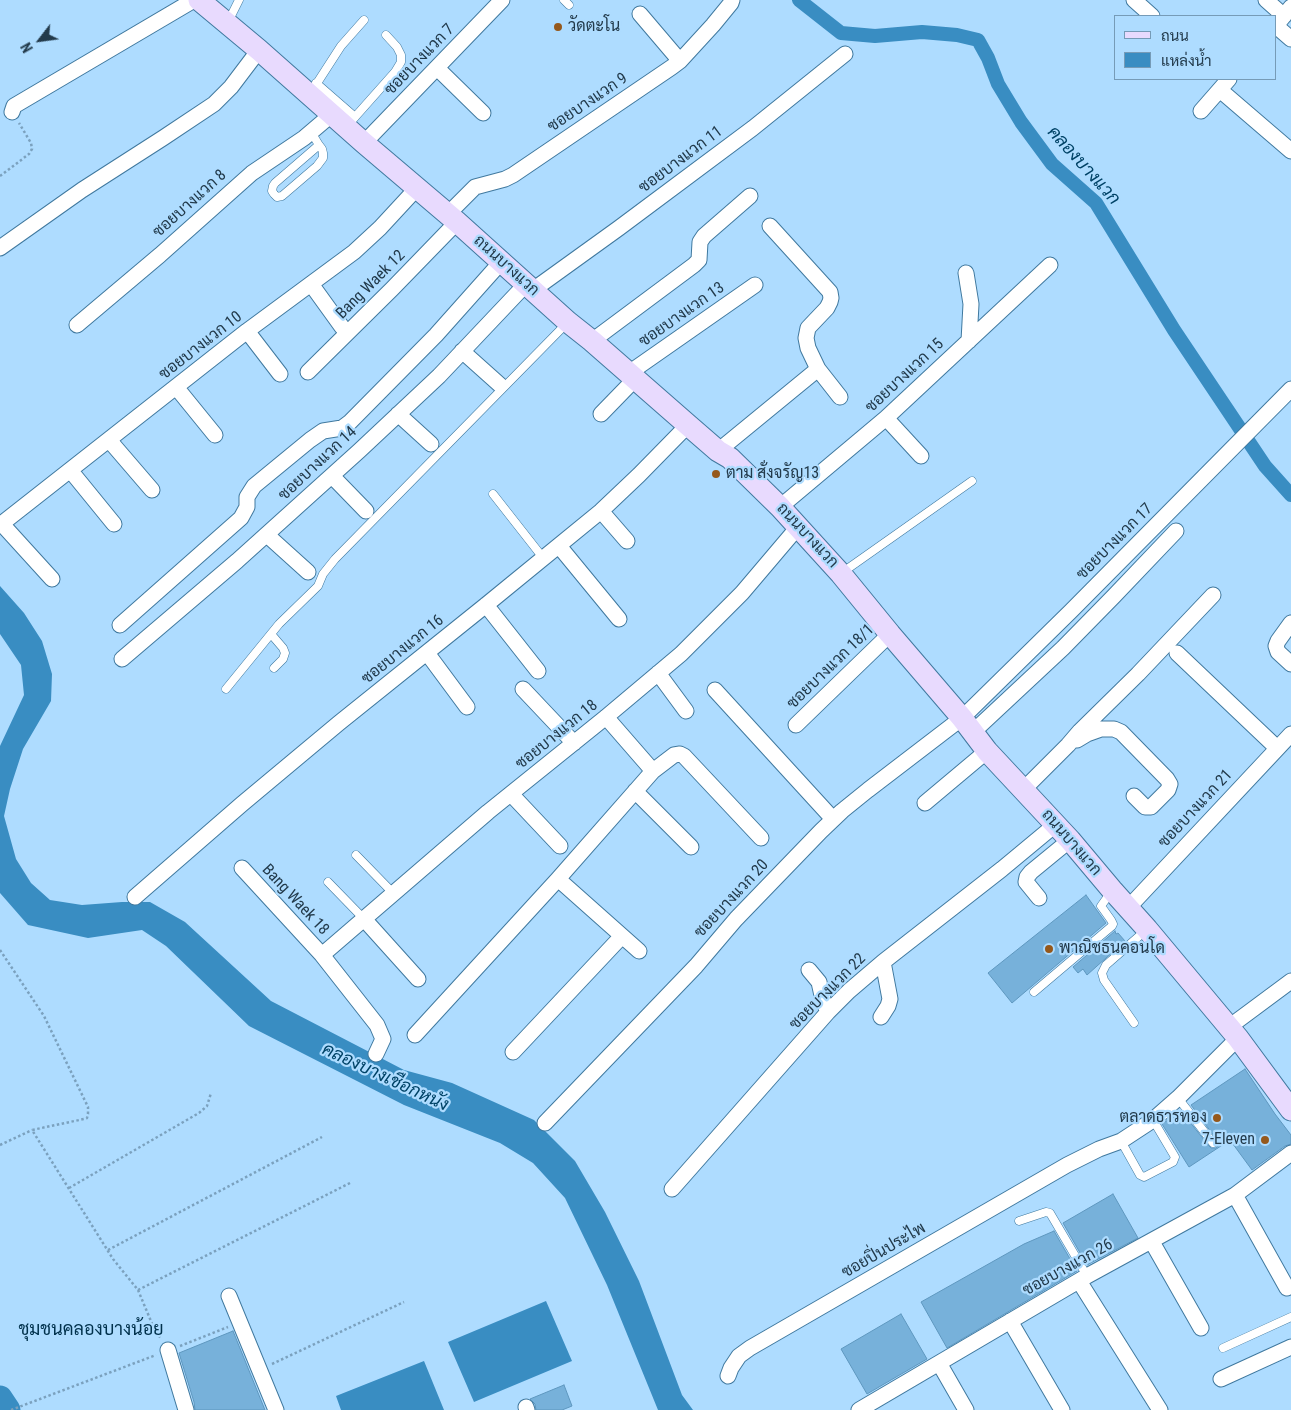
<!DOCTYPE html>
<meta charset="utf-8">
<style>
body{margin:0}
#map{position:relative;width:1291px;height:1410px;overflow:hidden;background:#aedcff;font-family:"Roboto Condensed",Sarabun,sans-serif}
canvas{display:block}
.legend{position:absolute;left:1114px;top:15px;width:162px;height:65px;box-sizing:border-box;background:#aedcff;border:1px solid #769bb7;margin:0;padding:6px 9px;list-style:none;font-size:15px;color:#223a4b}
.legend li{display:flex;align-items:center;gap:10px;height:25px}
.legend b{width:25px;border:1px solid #769bb7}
.north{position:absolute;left:15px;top:15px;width:50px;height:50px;-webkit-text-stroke:4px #aedcff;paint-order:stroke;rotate:240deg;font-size:14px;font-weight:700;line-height:20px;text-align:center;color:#223a4b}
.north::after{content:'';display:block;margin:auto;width:18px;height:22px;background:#223a4b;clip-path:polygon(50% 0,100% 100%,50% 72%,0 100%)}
</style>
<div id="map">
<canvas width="1291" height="1410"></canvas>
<ul class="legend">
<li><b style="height:6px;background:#e8dafe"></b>ถนน</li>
<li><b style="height:14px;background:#398dc2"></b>แหล่งน้ำ</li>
</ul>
<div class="north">N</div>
</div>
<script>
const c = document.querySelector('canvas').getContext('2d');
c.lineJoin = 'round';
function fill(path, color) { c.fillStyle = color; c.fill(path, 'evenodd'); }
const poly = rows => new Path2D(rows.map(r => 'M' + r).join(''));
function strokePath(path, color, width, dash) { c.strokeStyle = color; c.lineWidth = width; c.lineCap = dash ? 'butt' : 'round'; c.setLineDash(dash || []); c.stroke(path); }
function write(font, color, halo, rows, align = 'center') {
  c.font = font + ' "Roboto Condensed",Sarabun,sans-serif'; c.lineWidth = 4.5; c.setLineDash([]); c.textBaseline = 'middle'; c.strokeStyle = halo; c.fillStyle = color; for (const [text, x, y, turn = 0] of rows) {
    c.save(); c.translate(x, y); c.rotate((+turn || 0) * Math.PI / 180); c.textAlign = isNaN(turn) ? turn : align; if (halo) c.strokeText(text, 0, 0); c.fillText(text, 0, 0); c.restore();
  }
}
fill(poly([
 [0,586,24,613,42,641,52,674,51,701,23,749,10,789,4,816,16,859,31,883,50,900,82,905,122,902,150,902,185,922,271,1001,404,1070,452,1083,534,1120,575,1161,605,1212,639,1281,682,1395,693,1410,658,1410,607,1285,565,1198,533,1163,500,1143,404,1105,249,1026,166,946,142,930,88,938,28,925,0,893,0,746,24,695,21,665,0,634],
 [546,1301,572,1361,474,1402,448,1342],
 [424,1361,444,1410,341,1410,336,1396]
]), '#398dc2');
strokePath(poly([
 [799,0,841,33,875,36,922,32,957,35,978,40,988,58,998,84,1021,122,1052,164,1096,203,1174,330,1265,466,1291,495]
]), '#398dc2', 14);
strokePath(poly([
 [0,1398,8,1410]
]), '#398dc2', 25);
const building = poly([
 [1086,895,1106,923,1012,1003,988,973,1086,895],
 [1115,931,1116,934,1118,933,1125,941,1087,975,1083,969,1078,973,1073,967,1115,931],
 [1245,1069,1275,1114,1291,1135,1291,1144,1285,1146,1252,1170,1230,1140,1189,1167,1162,1124,1181,1111,1209,1146,1211,1148,1216,1148,1218,1145,1217,1140,1191,1105,1245,1069],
 [1113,1194,1138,1238,1087,1265,1063,1223,1113,1194],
 [1054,1231,1077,1271,947,1348,921,1302,1024,1244,1054,1231],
 [901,1314,927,1359,867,1394,841,1349,901,1314],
 [233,1331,265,1410,195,1410,194,1402,179,1353,233,1331],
 [564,1385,572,1406,562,1410,536,1410,535,1404,530,1399,564,1385]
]);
fill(building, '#77b1da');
strokePath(building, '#5e97bf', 1);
const service = poly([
 [564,0,569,5],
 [228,22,239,0],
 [316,83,355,117],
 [310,94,341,46,364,20],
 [347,126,395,72,401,62,401,55,397,47,386,35],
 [311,132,319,145,322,149,323,153,323,158,317,166,282,196,277,197,274,194,272,191,273,186,275,183,319,145],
 [493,494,544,559],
 [843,572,972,481],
 [271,634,283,648,285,653,283,659,274,668],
 [226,689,279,624,318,586,323,574,335,559,567,323],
 [356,855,394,894],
 [328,882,364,919],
 [1034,992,1112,926,1113,924,1111,920,1101,906,1111,892],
 [1134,1023,1104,980,1102,973,1106,965,1145,931],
 [1178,1098,1213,1143],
 [1121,1141,1140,1175,1144,1177,1173,1162,1175,1157,1153,1120],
 [1019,1221,1046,1212,1050,1213,1087,1276],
 [1223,1348,1291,1317]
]);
const minor = poly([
 [1134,0,1152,16],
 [1266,0,1284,16],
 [640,14,680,61],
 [1276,26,1291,39],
 [1275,27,1291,7],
 [437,68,483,113],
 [1220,90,1291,151],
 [1201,111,1229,79],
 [12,112,14,106,194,0],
 [364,143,502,0],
 [448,214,475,187,505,179,513,175,672,67,680,61,713,25,731,3,732,0],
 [770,226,830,292,831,298,830,302,827,308,808,328,806,338,808,348,818,369,840,397],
 [0,248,82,190,163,138,214,104,231,87,259,50],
 [966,273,971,304,969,341],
 [311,284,342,327],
 [533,290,619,228,753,128,845,54],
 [77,325,160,255,252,173,304,138,331,115],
 [247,331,280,374],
 [592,341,694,265,699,260,700,242,704,236,750,196],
 [462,351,500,385],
 [308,372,392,289,457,222],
 [629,373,755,285],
 [176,387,215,435],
 [398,414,431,444],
 [601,414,635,379],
 [886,418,921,456],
 [109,440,152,490],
 [718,451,818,369],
 [70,470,114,524],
 [332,476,366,511],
 [780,507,886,418,1050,265],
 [601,511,627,541],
 [2,524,52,579],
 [0,525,247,331,354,252,380,228,417,188],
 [267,535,308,572],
 [559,546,619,619],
 [486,605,538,671],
 [1291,623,1278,641,1276,646,1278,652,1291,664],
 [120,625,241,518,247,507,247,497,254,486,310,440,323,431,342,428,350,422,436,335,502,261],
 [427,653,467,707],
 [1177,653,1277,748],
 [122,659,237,561,359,451,439,376,527,283],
 [658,673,686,711],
 [523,689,574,743],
 [715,690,833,819],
 [796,725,890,634],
 [973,732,1063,648,1114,596,1176,531],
 [1077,740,1087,734,1101,729,1114,729,1121,732,1167,779,1170,784,1168,790,1151,807,1145,807,1134,796],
 [653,771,674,755,680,754,684,756,761,838],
 [1023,790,1068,745,1080,731,1138,674,1213,595],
 [635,791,691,847],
 [511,794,560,846],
 [925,803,987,751],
 [242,868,322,955,377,1025,383,1039,376,1054],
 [558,879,639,951],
 [135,897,242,804,339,723,486,605,601,511,639,475,688,425],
 [1039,898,1026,882,1027,877,1031,872,1070,840],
 [1128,908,1291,734],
 [364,919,418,979],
 [322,955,488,812,606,717,681,654,742,593,798,527],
 [809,970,819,982,823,1000,828,1012],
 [881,1017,888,1006,890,999,883,962],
 [1229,1027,1291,981],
 [415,1035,558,879,653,771,606,717],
 [513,1052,622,936],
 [545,1123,696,966,736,919,821,831,842,811,868,790,962,718,1071,611,1291,389],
 [672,1189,828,1012,849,991,883,962,1002,869,1055,825],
 [1235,1195,1287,1288],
 [1152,1242,1201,1328],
 [1079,1281,1160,1410],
 [229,1296,276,1410],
 [1010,1321,1062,1410],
 [168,1350,186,1410],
 [939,1363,966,1410],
 [728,1376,731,1368,739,1356,750,1348,1067,1165,1099,1149,1121,1141,1153,1120,1178,1098,1238,1038],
 [1221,1379,1291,1347],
 [526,1407,527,1410],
 [859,1410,1087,1276,1235,1195,1291,1153]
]);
const secondary = poly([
 [199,0,259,50,364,143,457,222,568,322,592,341,688,425,718,451,730,458,780,507,841,574,890,634,962,718,987,751,1070,840,1112,890,1147,929,1238,1038,1291,1110]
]);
strokePath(service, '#40799f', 9);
strokePath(minor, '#40799f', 17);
strokePath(secondary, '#40799f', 23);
strokePath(poly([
 [0,176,29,154,32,149,31,143,19,123],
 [0,950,44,1016,88,1107,88,1114,87,1118,84,1119,32,1130,113,1259,138,1290,153,1326,161,1339],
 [0,1145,32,1130],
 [69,1188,199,1113,207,1106,211,1093],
 [108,1250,322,1137],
 [138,1290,350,1183],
 [180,1346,228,1327],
 [272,1364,404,1302],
 [11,1410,156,1355]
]), '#7ba1be', 2.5, [2.5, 2.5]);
strokePath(service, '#fff', 8);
strokePath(minor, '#fff', 15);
strokePath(secondary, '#e8dafe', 21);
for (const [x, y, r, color] of [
 [558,27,5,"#95581b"],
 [716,474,5,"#95581b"],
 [1049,949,5,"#95581b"],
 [1217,1118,5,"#95581b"],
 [1265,1140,5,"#95581b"]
]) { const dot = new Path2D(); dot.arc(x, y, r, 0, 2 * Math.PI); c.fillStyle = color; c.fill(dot); strokePath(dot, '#aedcff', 2); }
write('16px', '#223a4b', '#aedcff', [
 ["วัดตะโน",568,27],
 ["ตาม สั่งจรัญ13",726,474],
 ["พาณิชธนคอนโด",1059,949],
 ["ตลาดธารทอง",1207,1118,"right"],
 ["7-Eleven",1255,1140,"right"]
], 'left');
write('16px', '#223a4b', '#aedcff', [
 ["ซอยบางแวก 7",420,60,-46],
 ["ซอยบางแวก 9",588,103,-34],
 ["ซอยบางแวก 11",681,160,-37],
 ["ซอยบางแวก 8",190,204,-42],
 ["ถนนบางแวก",506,266,42],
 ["Bang Waek 12",371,285,-45],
 ["ซอยบางแวก 13",682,315,-35],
 ["ซอยบางแวก 10",201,346,-38],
 ["ซอยบางแวก 15",905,376,-43],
 ["ซอยบางแวก 14",318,464,-43],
 ["ถนนบางแวก",807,536,47],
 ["ซอยบางแวก 17",1115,542,-45],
 ["ซอยบางแวก 16",403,650,-39],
 ["ซอยบางแวก 18/1",831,667,-44],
 ["ซอยบางแวก 18",557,735,-39],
 ["ซอยบางแวก 21",1196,809,-47],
 ["ถนนบางแวก",1071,843,49],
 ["ซอยบางแวก 20",732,899,-47],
 ["Bang Waek 18",295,900,47],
 ["ซอยบางแวก 22",828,992,-45],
 ["ซอยปิ่นประไพ",884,1251,-30],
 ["ซอยบางแวก 26",1068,1268,-29]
]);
write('italic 18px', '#004367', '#aedcff', [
 ["คลองบางแวก",1083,166,48],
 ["คลองบางเชือกหนัง",385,1078,25]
]);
write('18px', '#01314c', '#aedcff', [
 ["ชุมชนคลองบางน้อย",91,1330]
]);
</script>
